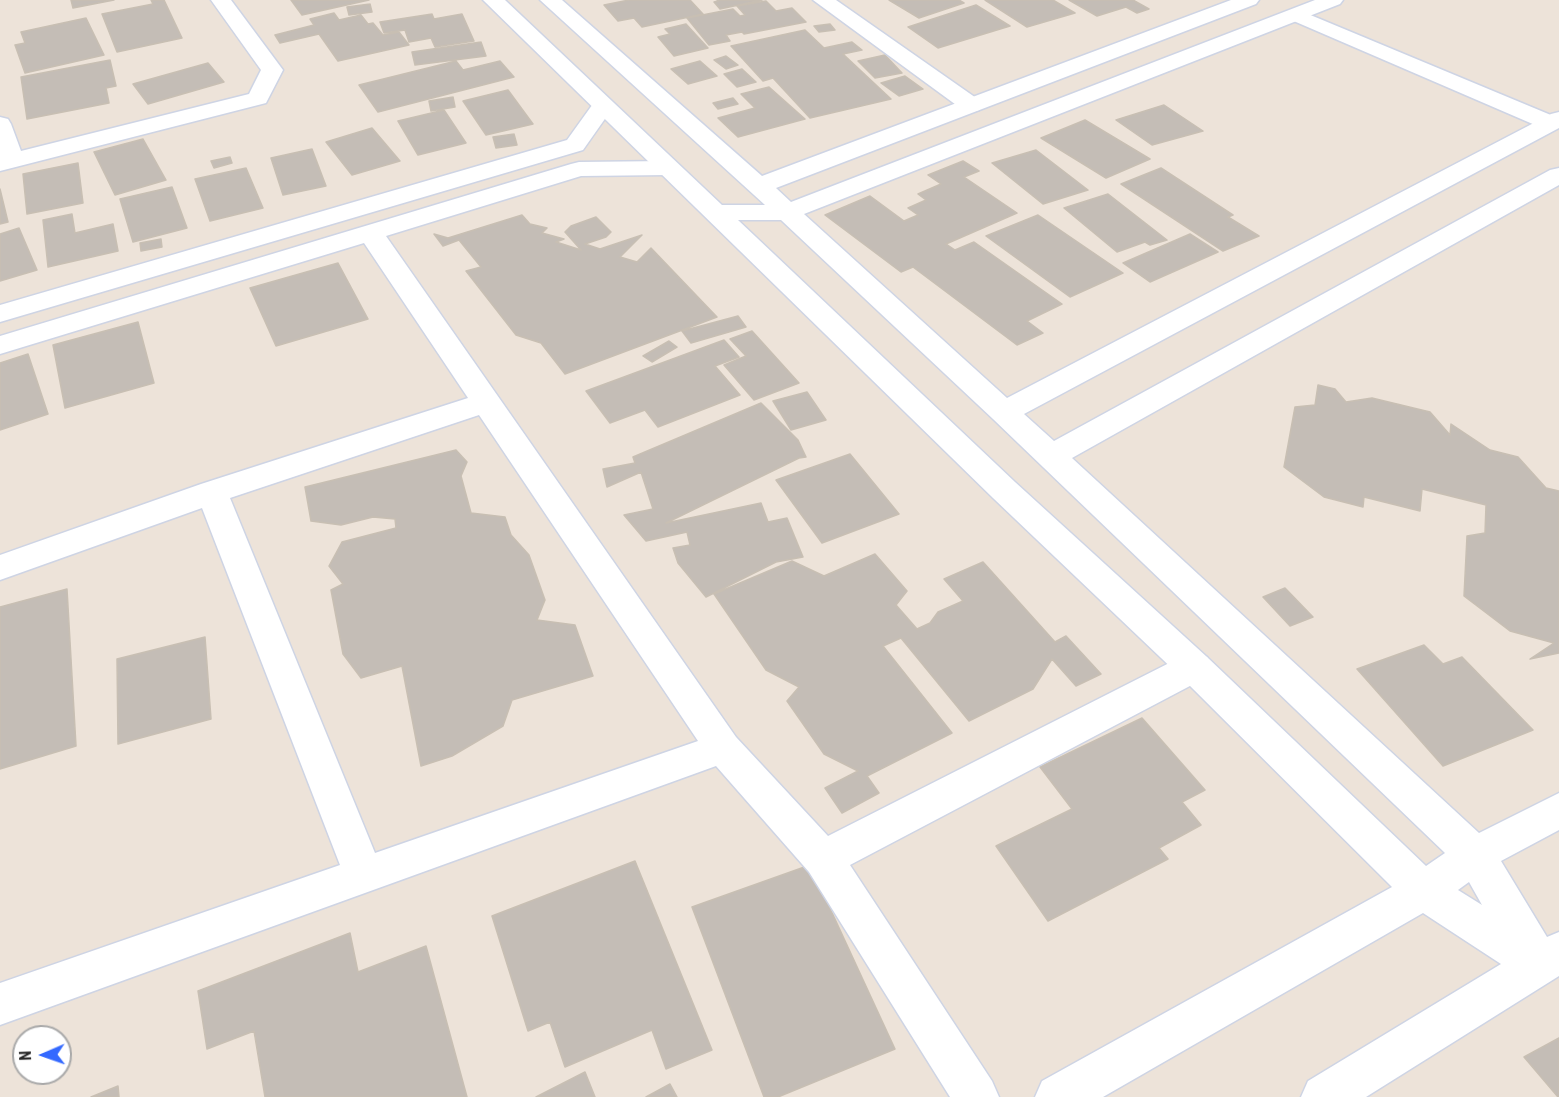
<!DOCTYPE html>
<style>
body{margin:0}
#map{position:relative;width:1559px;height:1097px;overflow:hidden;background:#ede3d9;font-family:"Roboto Condensed",sans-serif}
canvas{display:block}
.north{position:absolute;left:12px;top:1025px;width:60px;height:60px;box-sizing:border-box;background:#fff;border:2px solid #a9a9a9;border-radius:50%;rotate:268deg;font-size:16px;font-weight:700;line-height:24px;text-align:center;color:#292929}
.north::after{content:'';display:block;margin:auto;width:21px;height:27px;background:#3469ff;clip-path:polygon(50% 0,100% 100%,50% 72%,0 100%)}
</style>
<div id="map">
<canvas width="1559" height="1097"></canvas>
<div class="north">N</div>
</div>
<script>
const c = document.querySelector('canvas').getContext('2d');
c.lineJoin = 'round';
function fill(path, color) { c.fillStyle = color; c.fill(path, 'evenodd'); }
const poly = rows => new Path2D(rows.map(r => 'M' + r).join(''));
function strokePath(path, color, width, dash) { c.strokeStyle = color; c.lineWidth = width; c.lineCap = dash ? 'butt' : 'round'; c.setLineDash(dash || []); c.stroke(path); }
const building = poly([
 [71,0,114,0,73,8,71,0],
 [151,0,164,0,182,38,117,52,102,14,153,4,151,0],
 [291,0,369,0,302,15,291,0],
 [629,0,690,0,703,14,642,27,634,18,618,21,604,5,629,0],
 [717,0,762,0,720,9,714,2,718,1,717,0],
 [889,0,959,0,964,3,919,18,889,0],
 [985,0,1053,0,1075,13,1027,27,985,0],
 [1069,0,1133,0,1149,9,1137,13,1126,7,1097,16,1069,0],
 [766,1,776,11,792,8,806,22,744,34,742,32,726,35,730,41,709,45,687,18,733,9,740,16,745,15,737,6,766,1],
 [370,4,372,12,349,15,347,7,370,4],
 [976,5,1010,26,938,48,908,27,976,5],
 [334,13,339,20,361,15,368,24,373,23,383,35,399,32,409,45,338,61,319,34,280,43,275,35,314,25,310,19,334,13],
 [432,14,434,19,462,14,474,41,435,47,431,38,409,42,405,30,384,33,380,22,432,14],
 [86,18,104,55,25,73,15,45,25,43,21,32,86,18],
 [686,24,708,48,674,56,658,37,670,34,665,29,686,24],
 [830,24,835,30,819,32,814,26,830,24],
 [805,30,824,48,852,42,862,50,843,54,891,99,810,118,773,78,763,81,731,46,805,30],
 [481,42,486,56,415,65,412,52,481,42],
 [885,55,902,73,875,78,858,61,885,55],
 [726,56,738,65,726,69,714,60,726,56],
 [110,60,116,86,106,88,109,103,27,119,21,77,110,60],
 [456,61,463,70,500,61,514,77,378,112,359,85,456,61],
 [700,61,717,76,688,84,671,69,700,61],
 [208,63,224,82,148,104,133,84,208,63],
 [742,69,756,82,737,87,724,74,742,69],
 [905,76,923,89,899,96,881,83,905,76],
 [769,87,805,119,738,137,718,118,755,108,741,94,769,87],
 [508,90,533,124,486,135,463,101,508,90],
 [453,97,455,107,431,111,429,101,453,97],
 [733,98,738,104,718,109,713,103,733,98],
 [1164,105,1203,131,1152,145,1116,120,1164,105],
 [444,110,466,143,418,155,398,121,444,110],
 [1085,120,1150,159,1106,178,1041,138,1085,120],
 [372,128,400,161,352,175,326,142,372,128],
 [514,134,517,145,496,148,493,137,514,134],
 [143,139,166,180,115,195,94,152,143,139],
 [312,149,326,186,283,195,271,158,312,149],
 [1036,150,1088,190,1043,204,992,163,1036,150],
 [230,157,232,163,214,168,211,161,230,157],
 [963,161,979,171,964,177,1017,213,946,244,955,250,974,242,1062,304,1027,321,1043,333,1017,345,913,267,901,272,825,215,870,196,904,221,918,215,908,208,926,200,918,194,941,184,928,175,963,161],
 [78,163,83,203,27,214,23,174,78,163],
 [246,168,263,208,210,221,195,179,246,168],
 [1161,168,1233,215,1228,217,1259,236,1223,251,1121,184,1161,168],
 [172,187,187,228,133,242,120,199,172,187],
 [0,189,8,222,0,224,0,189],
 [1108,194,1167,240,1150,245,1145,242,1117,252,1064,208,1108,194],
 [72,214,75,233,113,224,118,251,48,267,43,220,72,214],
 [522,215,530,224,547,228,542,233,564,239,556,242,581,250,565,232,571,226,596,217,611,232,606,237,585,244,600,249,642,235,620,257,637,262,651,248,717,317,565,374,541,343,516,335,466,271,481,267,459,240,443,246,434,234,448,238,522,215],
 [1038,215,1123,273,1070,297,986,236,1038,215],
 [19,228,37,270,0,281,0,234,19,228],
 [1190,234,1218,252,1150,282,1123,263,1190,234],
 [161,239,162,247,141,251,140,243,161,239],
 [338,263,368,319,276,346,250,288,338,263],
 [738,316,746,327,691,343,682,331,738,316],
 [138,322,154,383,65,408,53,345,138,322],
 [752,331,799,383,754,400,724,365,746,356,730,339,752,331],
 [724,340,739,357,715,366,740,395,658,427,645,410,610,423,586,391,724,340],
 [669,341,677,347,652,362,643,356,669,341],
 [28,354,48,414,0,430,0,363,28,354],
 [1318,385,1335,389,1346,402,1372,398,1430,412,1450,435,1451,424,1490,450,1518,457,1546,488,1559,491,1559,653,1530,659,1554,643,1510,631,1464,596,1467,536,1485,533,1486,505,1422,489,1420,511,1364,497,1363,507,1324,497,1284,467,1295,407,1315,405,1318,385],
 [807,392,826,420,791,430,773,401,807,392],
 [761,403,798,440,806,457,799,458,666,523,761,503,768,522,787,518,803,557,776,562,706,597,678,563,673,548,690,545,687,532,646,541,624,515,653,509,641,472,607,487,603,469,635,463,633,457,761,403],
 [456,450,467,462,461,476,471,513,505,517,511,535,529,555,545,600,537,620,575,625,593,676,512,700,503,726,452,756,421,766,402,666,361,678,343,654,331,590,343,584,329,566,342,542,396,528,395,519,373,517,341,525,311,521,305,487,456,450],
 [850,454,899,514,822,543,776,480,850,454],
 [875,554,907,591,896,605,917,629,930,623,938,612,963,601,944,579,983,562,1055,642,1066,636,1101,674,1076,686,1052,659,1033,689,969,721,901,638,883,646,952,733,867,776,879,793,842,813,825,788,858,771,824,754,787,701,799,687,766,670,714,594,792,561,824,576,875,554],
 [1285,588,1313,617,1290,626,1263,597,1285,588],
 [67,589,76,746,0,769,0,607,67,589],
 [205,637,211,719,118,744,117,659,205,637],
 [1424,645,1443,664,1462,657,1533,730,1443,766,1357,669,1424,645],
 [1142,718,1205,790,1182,802,1201,825,1159,848,1168,859,1048,921,996,846,1072,809,1040,767,1142,718],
 [635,861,712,1050,666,1069,652,1030,565,1067,550,1022,528,1031,492,916,635,861],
 [810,865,895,1049,778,1097,764,1097,692,907,810,865],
 [350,933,358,972,426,946,467,1097,265,1097,254,1031,207,1049,198,991,350,933],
 [1559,1038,1559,1097,1558,1097,1524,1057,1559,1038],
 [585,1072,595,1097,536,1097,585,1072],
 [670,1084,677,1097,646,1097,670,1084],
 [118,1086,119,1097,91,1097,118,1086]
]);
fill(building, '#c4bdb6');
strokePath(building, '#c8bfb3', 1.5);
const minor = poly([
 [211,0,231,0,283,70,266,103,0,171,0,117,8,119,11,124,21,151,249,94,261,70,211,0],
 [813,0,836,0,979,100,982,105,979,110,971,112,963,110,813,0],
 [1296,9,1558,118,1559,127,1550,130,1542,128,1289,19,1286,15,1289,11,1296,9],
 [603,99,611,101,614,106,583,150,0,322,0,305,567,140,595,101,603,99],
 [668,161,676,163,680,168,676,173,668,175,581,176,386,236,736,737,828,836,1181,657,1194,653,1207,657,1212,667,1207,677,850,865,992,1081,999,1097,950,1097,809,872,716,766,0,1025,0,983,340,865,202,508,0,580,0,555,201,484,468,398,364,243,0,354,0,336,571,164,579,162,668,161],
 [479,415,698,741,375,853,230,498,479,415]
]);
const tertiary = poly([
 [483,0,505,0,722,205,765,205,540,0,562,0,762,176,1231,0,1259,0,1256,4,776,188,791,202,1315,0,1343,0,1340,4,804,214,1007,398,1551,114,1559,112,1559,128,1024,414,1054,441,1550,170,1559,168,1559,185,1072,458,1479,833,1559,793,1559,830,1501,861,1547,937,1559,932,1559,976,1366,1097,1301,1097,1308,1081,1501,964,1423,913,1103,1097,1035,1097,1042,1081,1392,887,1181,677,993,498,483,0],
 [738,220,781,220,993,419,1445,853,1426,866,1207,657,1015,482,738,220],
 [1469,882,1482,905,1458,890,1469,882]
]);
strokePath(minor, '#ced4e4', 3);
strokePath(tertiary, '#ced4e4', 3);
fill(minor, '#fff');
fill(tertiary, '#fff');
</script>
